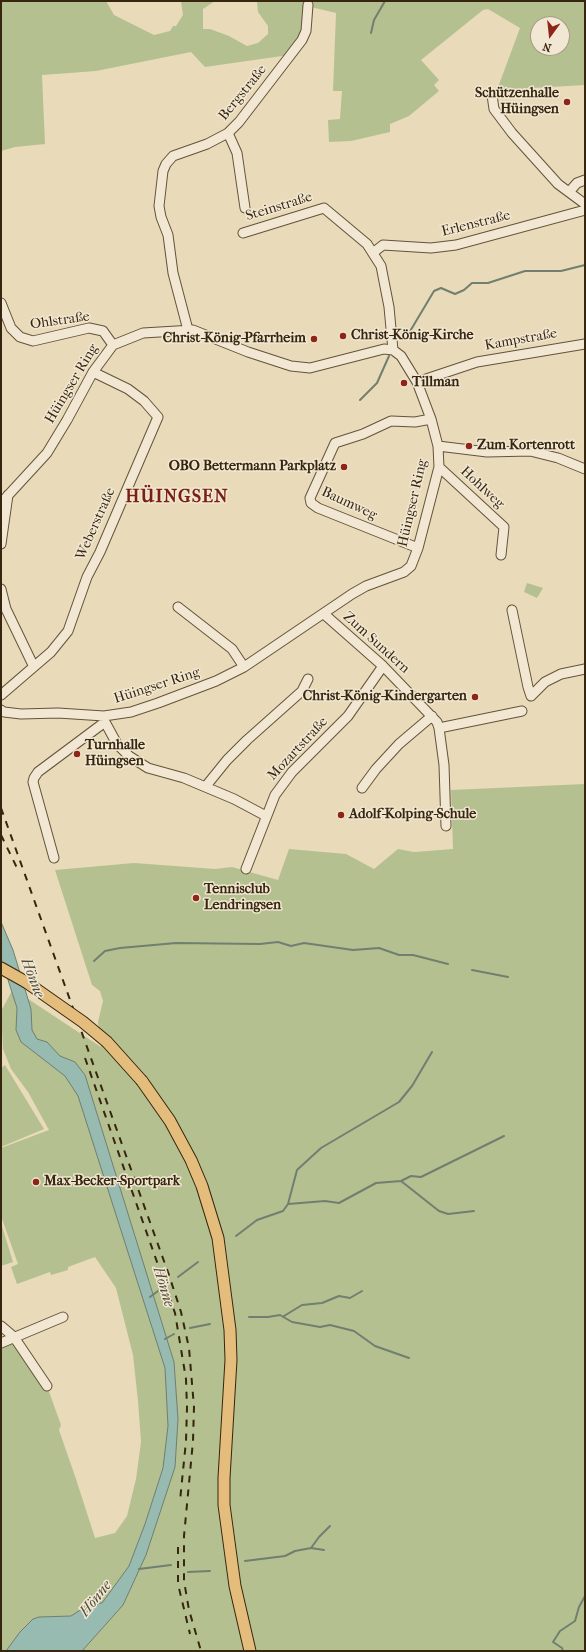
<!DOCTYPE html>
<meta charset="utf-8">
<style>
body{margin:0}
#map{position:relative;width:586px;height:1652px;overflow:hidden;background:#e9dab9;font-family:"IM FELL French Canon",serif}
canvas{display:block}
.frame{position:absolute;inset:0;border:2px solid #36260f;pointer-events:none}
.north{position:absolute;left:530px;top:16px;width:40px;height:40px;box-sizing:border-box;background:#f1e7d2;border:1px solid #a69a84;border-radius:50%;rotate:195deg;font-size:11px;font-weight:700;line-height:16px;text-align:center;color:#36260f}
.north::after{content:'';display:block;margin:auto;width:14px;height:18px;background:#8f2418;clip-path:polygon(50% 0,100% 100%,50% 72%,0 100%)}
</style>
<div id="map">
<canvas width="586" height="1652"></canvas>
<div class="frame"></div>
<div class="north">N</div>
</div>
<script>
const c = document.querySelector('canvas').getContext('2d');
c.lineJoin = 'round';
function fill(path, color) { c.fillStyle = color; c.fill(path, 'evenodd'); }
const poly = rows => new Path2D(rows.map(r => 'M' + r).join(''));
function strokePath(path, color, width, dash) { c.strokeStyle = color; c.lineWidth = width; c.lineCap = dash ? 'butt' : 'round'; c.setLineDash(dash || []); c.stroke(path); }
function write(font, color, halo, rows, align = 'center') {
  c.font = font + ' "IM FELL French Canon",serif'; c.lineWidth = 3; c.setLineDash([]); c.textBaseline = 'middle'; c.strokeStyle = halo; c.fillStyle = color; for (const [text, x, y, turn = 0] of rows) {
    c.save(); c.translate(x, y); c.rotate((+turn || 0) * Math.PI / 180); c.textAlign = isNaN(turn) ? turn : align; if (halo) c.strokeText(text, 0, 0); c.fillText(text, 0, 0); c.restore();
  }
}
fill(poly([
 [1,1,106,1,114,15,154,35,170,31,173,26,176,26,183,15,181,1,215,1,203,9,203,29,210,29,229,36,247,46,258,43,268,34,268,26,258,12,257,1,585,1,585,85,497,90,520,28,488,9,483,10,421,60,439,80,434,85,439,91,409,116,390,124,390,132,351,141,329,142,328,120,340,119,342,91,333,91,336,13,311,7,296,54,205,67,191,52,96,71,42,75,45,144,15,147,1,151],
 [538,24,562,24,562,48,538,48],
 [527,583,543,588,537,598,524,592],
 [585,784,585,1651,1,1651,1,1343,14,1337,47,1386,61,1425,59,1430,76,1479,95,1538,115,1533,127,1516,136,1479,141,1442,138,1401,133,1355,116,1288,95,1257,68,1267,68,1270,51,1275,50,1272,17,1284,11,1267,18,1264,1,1216,1,1148,49,1130,28,1092,11,1069,3,1049,1,1011,13,989,101,1047,98,1022,103,1001,100,991,92,985,55,870,134,863,215,869,232,867,278,880,289,849,346,854,374,869,398,849,414,852,453,849,451,790],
 [5,1065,44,1129,1,1147,1,1068],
 [1,1223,13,1262,1,1266]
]), '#b5c090');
const water = poly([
 [1,922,13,950,31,1009,32,1030,37,1039,47,1042,60,1056,75,1062,85,1075,174,1362,178,1419,175,1467,146,1555,123,1605,82,1651,6,1651,20,1632,33,1619,39,1617,71,1616,88,1605,102,1603,129,1566,145,1524,163,1468,168,1426,165,1368,78,1096,65,1076,21,1042,16,1030,17,1008,1,958,1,922]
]);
fill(water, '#97bab1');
strokePath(water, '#707f70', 1);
strokePath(poly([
 [371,33,374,20,385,1],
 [409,333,434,291,441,288,455,294,464,290,472,283,488,283,525,271,561,271,585,265],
 [360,400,377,383,389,356],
 [94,961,105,951,120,948,176,943,260,944,278,942,291,946,304,943,353,950,379,948,399,955,413,955,448,964],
 [472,970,508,977],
 [401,1181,439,1211,448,1214,474,1211],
 [288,1204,297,1170,321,1148,399,1102,412,1086,432,1052],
 [236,1236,257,1220,283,1211,288,1204,325,1201,339,1203,376,1183,401,1181,411,1176,421,1177,504,1136],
 [178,1277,198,1262],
 [150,1297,162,1288],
 [284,1316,302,1305,322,1303,339,1296,350,1298,362,1291],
 [249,1317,268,1317,280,1315,292,1322,320,1327,330,1325,354,1331,375,1346,409,1358],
 [190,1328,210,1324],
 [165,1339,174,1334],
 [311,1548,319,1537,330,1526],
 [245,1561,285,1556,295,1551,311,1548,324,1550],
 [139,1569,171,1565],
 [188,1572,210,1571],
 [563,1651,562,1648,553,1642,560,1631,575,1621,579,1607,585,1596]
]), '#707f70', 2);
const minor = poly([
 [492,95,494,109,512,133,558,184,585,204],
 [228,133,237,153,245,208],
 [569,192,577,183,585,180],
 [243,233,324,208,367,244,381,266,389,307,393,350],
 [374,252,383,245,431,248,456,245,585,210],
 [1,303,11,328,20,337,33,341,89,328,103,331,113,345],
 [188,330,173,273,168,235,161,217,159,206,163,171,166,164,173,156,207,144,228,133,239,122,302,40,306,31,308,5],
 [417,382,477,362,585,344],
 [438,446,487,452,530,451,558,458,585,469],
 [439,467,504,527,501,555],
 [1,503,47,453,67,420,93,372,113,345,143,333,193,330,248,352,291,366,310,368,384,349,393,350,401,356,417,382,431,419,438,446,439,467,418,548,411,566,404,572,366,586,352,594,244,667,216,681,158,703,131,712,104,716,58,713,21,714,4,712,1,710],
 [1,544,8,495],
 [418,548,318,508,311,503,310,498,335,443,363,434,391,421,415,422,431,419],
 [1,589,6,609,33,665],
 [178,607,232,649,244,667],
 [512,610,528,687,531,696,545,682,561,674,585,669],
 [324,614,383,666,437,722,439,728,444,765,446,826],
 [1,695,51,652,68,631,87,577,100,552,158,417,144,401,128,389,93,372],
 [104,716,105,722,117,744,129,756,148,768,184,778,234,799,266,816],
 [439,728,522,711],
 [206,786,227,760,247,740,302,691,308,679],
 [362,788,376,769,399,744,432,716],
 [54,858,33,782,34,778,38,772,105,722],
 [246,869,275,795,292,772,348,716,383,666],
 [1,1326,14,1337,47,1386],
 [1,1343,63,1317]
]);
const major = poly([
 [1,968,26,982],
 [142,1081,170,1121,191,1160,202,1186,218,1238,230,1330,231,1360,224,1478,224,1505,235,1586,250,1651]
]);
strokePath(minor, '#63533a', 11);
strokePath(major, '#36260f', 13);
strokePath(minor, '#f1e7d2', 9);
strokePath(major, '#e4bd7c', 11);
strokePath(poly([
 [1,808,169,1275,181,1312,189,1348,194,1407,193,1441,184,1536,184,1581,189,1610,201,1651],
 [1,835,18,870],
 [85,1058,175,1313,186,1379,187,1408,186,1441,180,1501],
 [178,1547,178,1584,190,1634]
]), '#36260f', 2, [7, 7]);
const majorBridge = poly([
 [26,982,83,1022,107,1042,142,1081]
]);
strokePath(majorBridge, '#36260f', 13, []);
strokePath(majorBridge, '#e4bd7c', 11);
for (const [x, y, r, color] of [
 [567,102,4,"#8f2418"],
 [343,336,4,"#8f2418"],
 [314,339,4,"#8f2418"],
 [404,383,4,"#8f2418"],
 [469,446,4,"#8f2418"],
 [344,467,4,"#8f2418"],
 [475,697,4,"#8f2418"],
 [77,754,4,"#8f2418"],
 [341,815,4,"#8f2418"],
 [196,898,4,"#8f2418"],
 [36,1182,4,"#8f2418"]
]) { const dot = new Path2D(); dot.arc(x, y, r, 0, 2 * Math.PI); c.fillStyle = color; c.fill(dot); strokePath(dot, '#f1e7d2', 1.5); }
write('14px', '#36260f', '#f1e7d2', [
 ["Bergstraße",243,93,-51],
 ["Steinstraße",279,207,-17],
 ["Erlenstraße",476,224,-14],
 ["Ohlstraße",60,321,-8],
 ["Kampstraße",521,340,-10],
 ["Hüingser Ring",72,384,-59],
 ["Hohlweg",482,488,43],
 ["Hüingser Ring",413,503,-77],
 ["Baumweg",349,504,25],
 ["Weberstraße",96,524,-66],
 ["Zum Sundern",376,643,42],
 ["Hüingser Ring",157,686,-18],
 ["Mozartstraße",298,749,-47]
]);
write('bold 14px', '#36260f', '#f1e7d2', [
 ["Schützenhalle",559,94,"right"],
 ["Hüingsen",559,110,"right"],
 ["Christ-König-Kirche",351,336],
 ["Christ-König-Pfarrheim",306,339,"right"],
 ["Tillman",412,383],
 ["Zum Kortenrott",477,446],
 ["OBO Bettermann Parkplatz",336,467,"right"],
 ["Christ-König-Kindergarten",467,697,"right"],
 ["Turnhalle",85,746],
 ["Hüingsen",85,762],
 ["Adolf-Kolping-Schule",349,815],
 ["Tennisclub",204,890],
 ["Lendringsen",204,906],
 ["Max-Becker-Sportpark",44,1182]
], 'left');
write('italic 15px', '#4e4b38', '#f1e7d2', [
 ["Hönne",32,978,69],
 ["Hönne",163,1287,73],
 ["Hönne",96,1599,-51]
]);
c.letterSpacing = '1px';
write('bold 18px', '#7a1f14', '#f1e7d2', [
 ["HÜINGSEN",177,498]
]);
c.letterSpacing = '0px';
</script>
